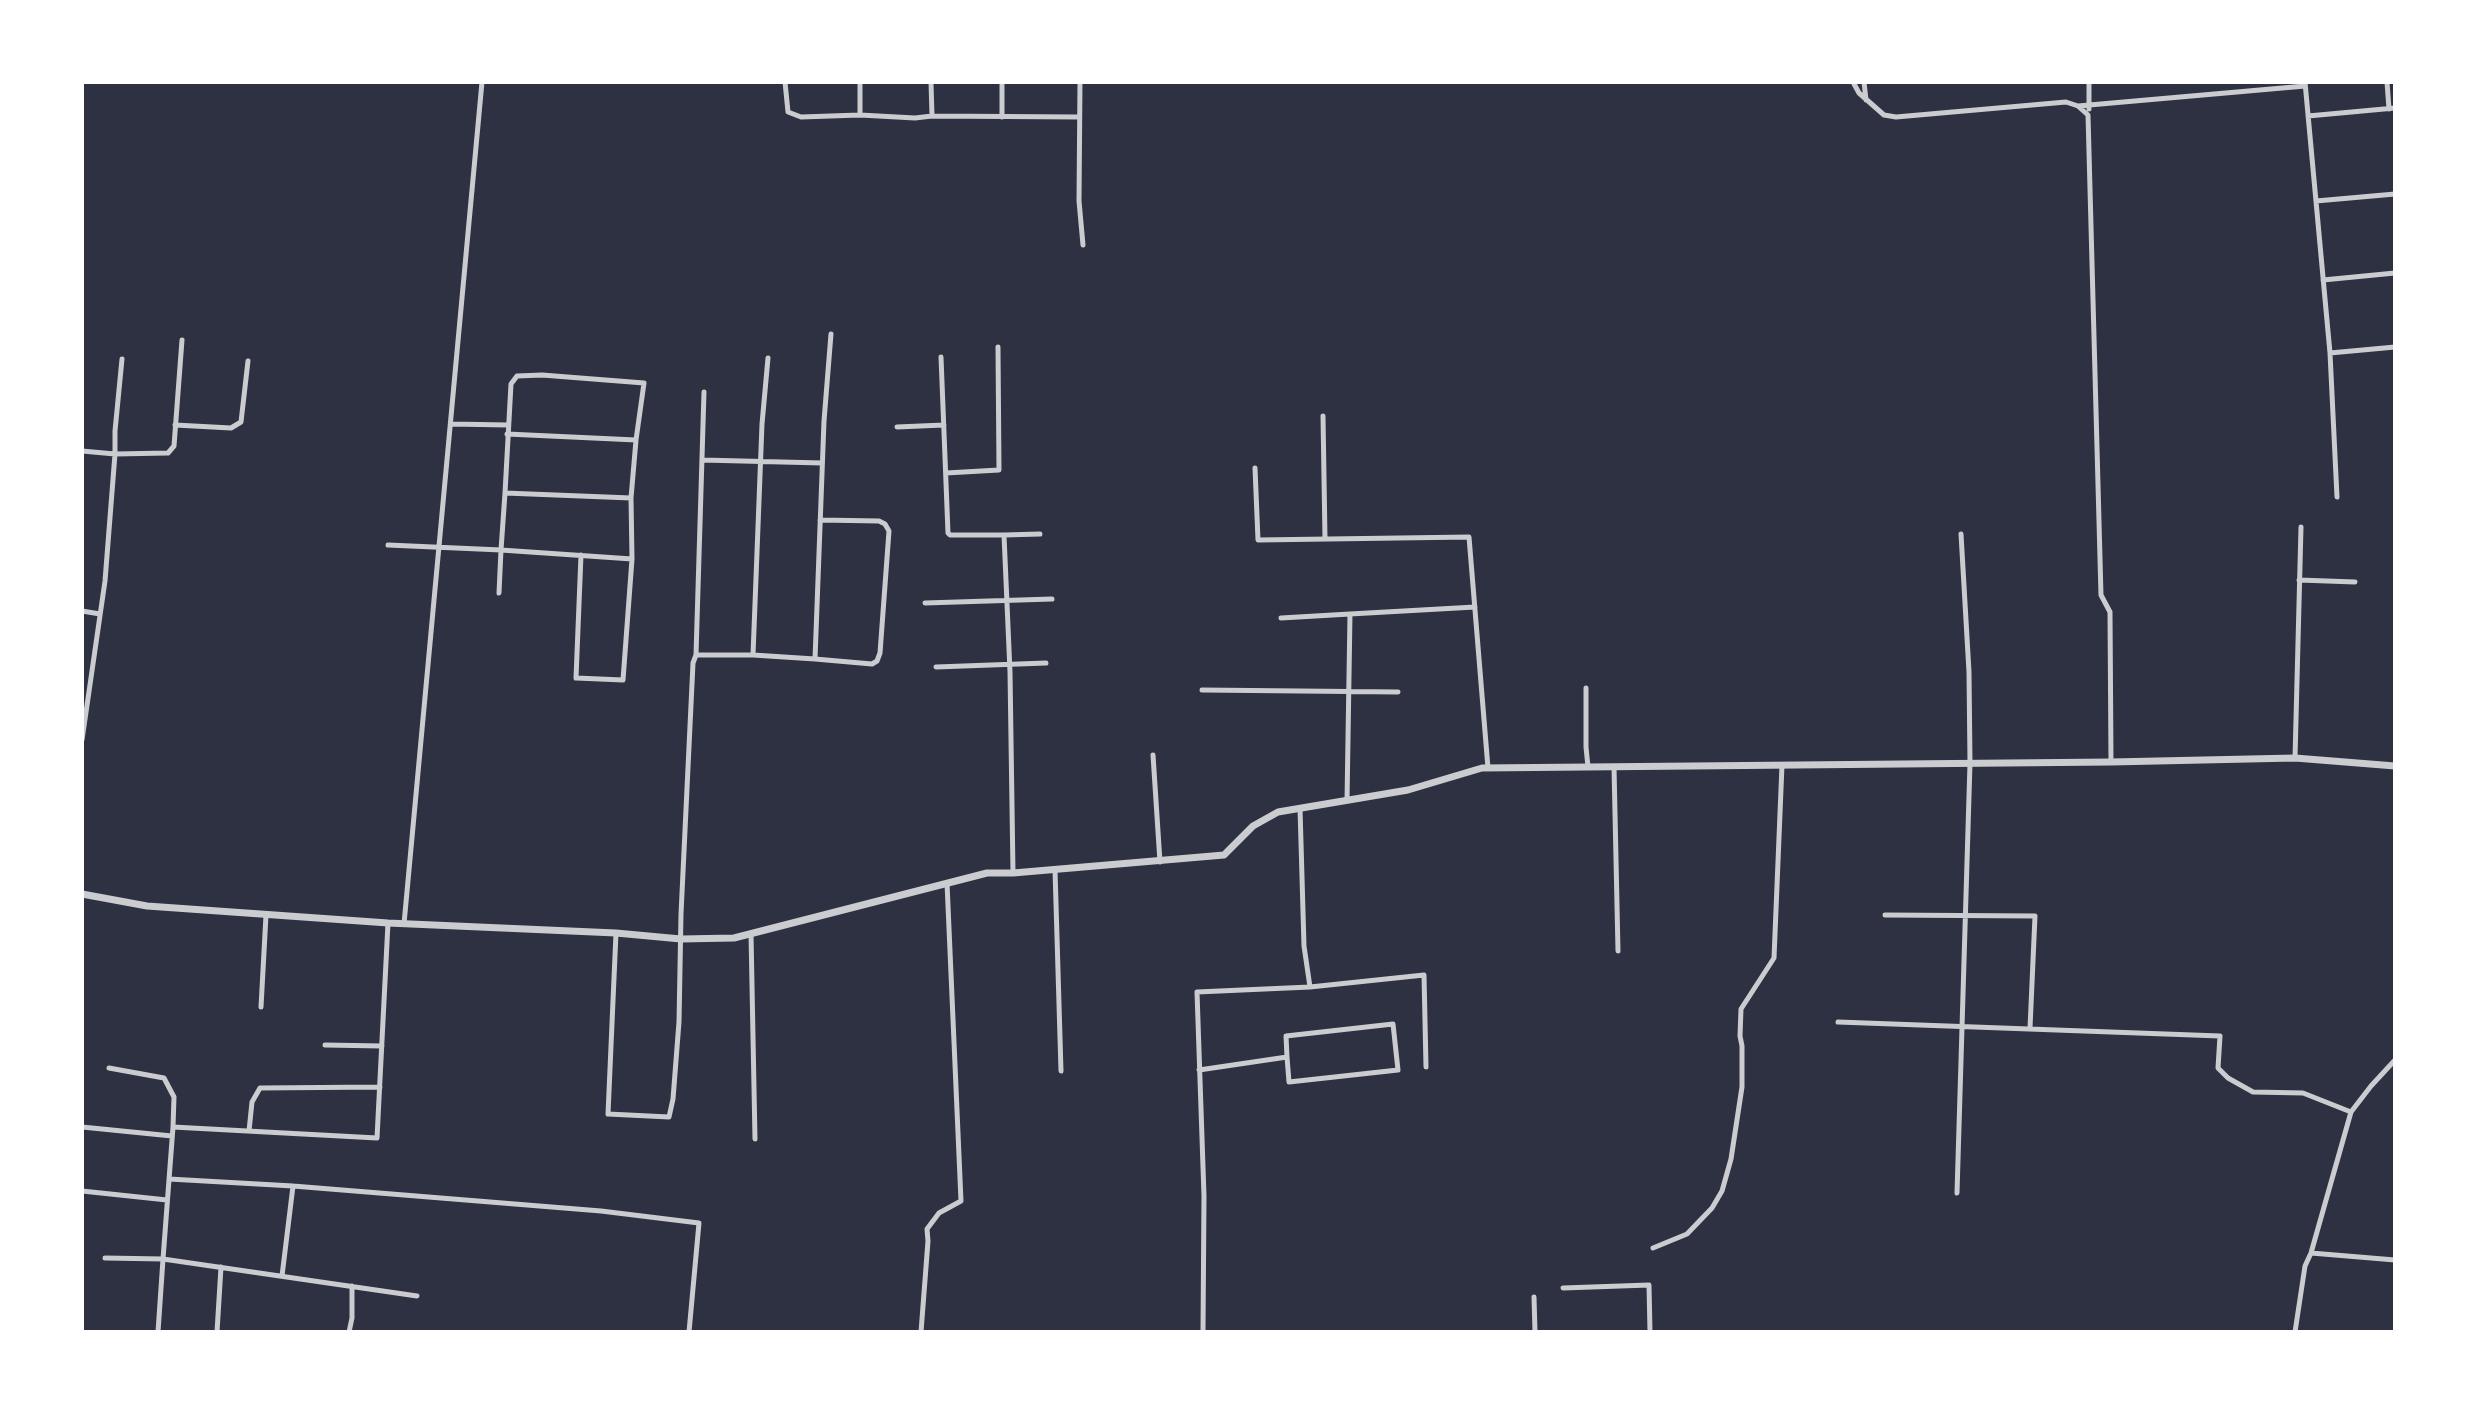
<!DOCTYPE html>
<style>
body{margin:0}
#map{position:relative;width:2477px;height:1414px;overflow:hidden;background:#2d3142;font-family:"Source Sans 3",sans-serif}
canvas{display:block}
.frame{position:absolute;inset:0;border:84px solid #fff;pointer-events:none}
</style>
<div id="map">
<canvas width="2477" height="1414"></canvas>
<div class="frame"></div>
</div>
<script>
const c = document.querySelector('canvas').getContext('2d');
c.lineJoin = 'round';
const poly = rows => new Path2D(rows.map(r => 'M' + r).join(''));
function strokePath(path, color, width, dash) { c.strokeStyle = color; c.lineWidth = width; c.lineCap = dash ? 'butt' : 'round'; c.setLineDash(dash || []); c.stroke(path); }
strokePath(poly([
 [785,82,788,112,801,117,860,115,915,118,932,116,1079,117],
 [860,82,860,115],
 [931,82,932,116],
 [1080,82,1079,201,1083,245],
 [1853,82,1859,93,1884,115,1896,117,2066,102,2078,106,2088,115,2101,595,2110,612,2111,762],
 [1864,82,1866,100],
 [2089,82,2089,109],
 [2305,82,2330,353,2395,347],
 [2387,82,2389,109],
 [2078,106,2305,86],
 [2308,116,2395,108],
 [1002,117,1002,82],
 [2316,201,2395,194],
 [2323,280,2395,273],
 [2330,353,2337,497],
 [941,357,948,533,950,535,1004,535,1010,672,1013,873],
 [1323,416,1325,539],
 [451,424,508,425],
 [175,425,231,428,241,422,248,361],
 [897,427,944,425],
 [507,434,636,440],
 [82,451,115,454,115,431,122,359],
 [702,460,822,463],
 [1255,468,1258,540,1469,537,1488,768],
 [946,473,999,470,998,347],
 [505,493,511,384,517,376,542,375,644,383,636,440,631,498],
 [1004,535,1040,534],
 [388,545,501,550,505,493,631,498,632,559,501,550,499,593],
 [581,555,576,678,623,680,632,559],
 [2299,580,2355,582],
 [925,603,1052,599],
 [82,611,100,614],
 [1281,618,1350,614],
 [696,655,753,655,815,659,824,421,831,334],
 [753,655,762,424,768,358],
 [815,659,872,664,877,661,880,653,889,531,885,524,879,521,820,520],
 [936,667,1046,663],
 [1586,688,1586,747,1588,767],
 [1202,690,1398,692],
 [82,740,105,581,115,454,168,453,174,446,182,340],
 [1153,755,1160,862],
 [2295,758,2301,527],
 [1614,767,1618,951],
 [1347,801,1350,614,1475,607],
 [1300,808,1304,946,1310,987],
 [1055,870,1061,1071],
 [1885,915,2035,916,2030,1028],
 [388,923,377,1138,173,1127,163,1259,417,1296],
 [404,924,482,82],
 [616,933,608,1114,669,1117,673,1099,679,1022,681,914,693,663,696,655,704,392],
 [751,934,755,1139],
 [261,1007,266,915],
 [1838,1022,2220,1036,2218,1068,2228,1078,2253,1092,2303,1093,2351,1112],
 [325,1045,382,1046],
 [109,1068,164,1078,174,1097,173,1127],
 [1199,1070,1287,1057,1289,1082,1398,1070,1393,1024,1286,1036,1287,1057],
 [82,1127,172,1136],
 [249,1131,252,1102,260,1088,380,1087],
 [169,1179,293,1186,601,1211,699,1223,689,1332],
 [82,1191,167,1200],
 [1957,1193,1970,763,1969,672,1961,534],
 [1653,1248,1687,1234,1712,1208,1722,1191,1731,1159,1742,1087,1742,1046,1740,1036,1741,1009,1774,958,1782,765],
 [2311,1253,2395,1260],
 [105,1258,163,1259,158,1332],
 [282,1276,293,1186],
 [1563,1288,1649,1285,1650,1332],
 [1534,1297,1535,1332],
 [217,1332,221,1267],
 [349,1332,352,1318,352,1286],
 [921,1332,928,1241,927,1229,939,1213,961,1201,947,883],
 [1203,1332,1204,1196,1197,992,1310,987,1424,975,1426,1067],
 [2295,1332,2305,1266,2311,1253,2351,1112,2371,1086,2395,1060]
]), '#caccd0', 5);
strokePath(poly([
 [82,894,147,906,388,923,616,933,681,939,734,938,987,873,1013,873,1224,855,1253,826,1278,812,1408,790,1482,768,2111,762,2295,758,2395,766]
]), '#caccd0', 7);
</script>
